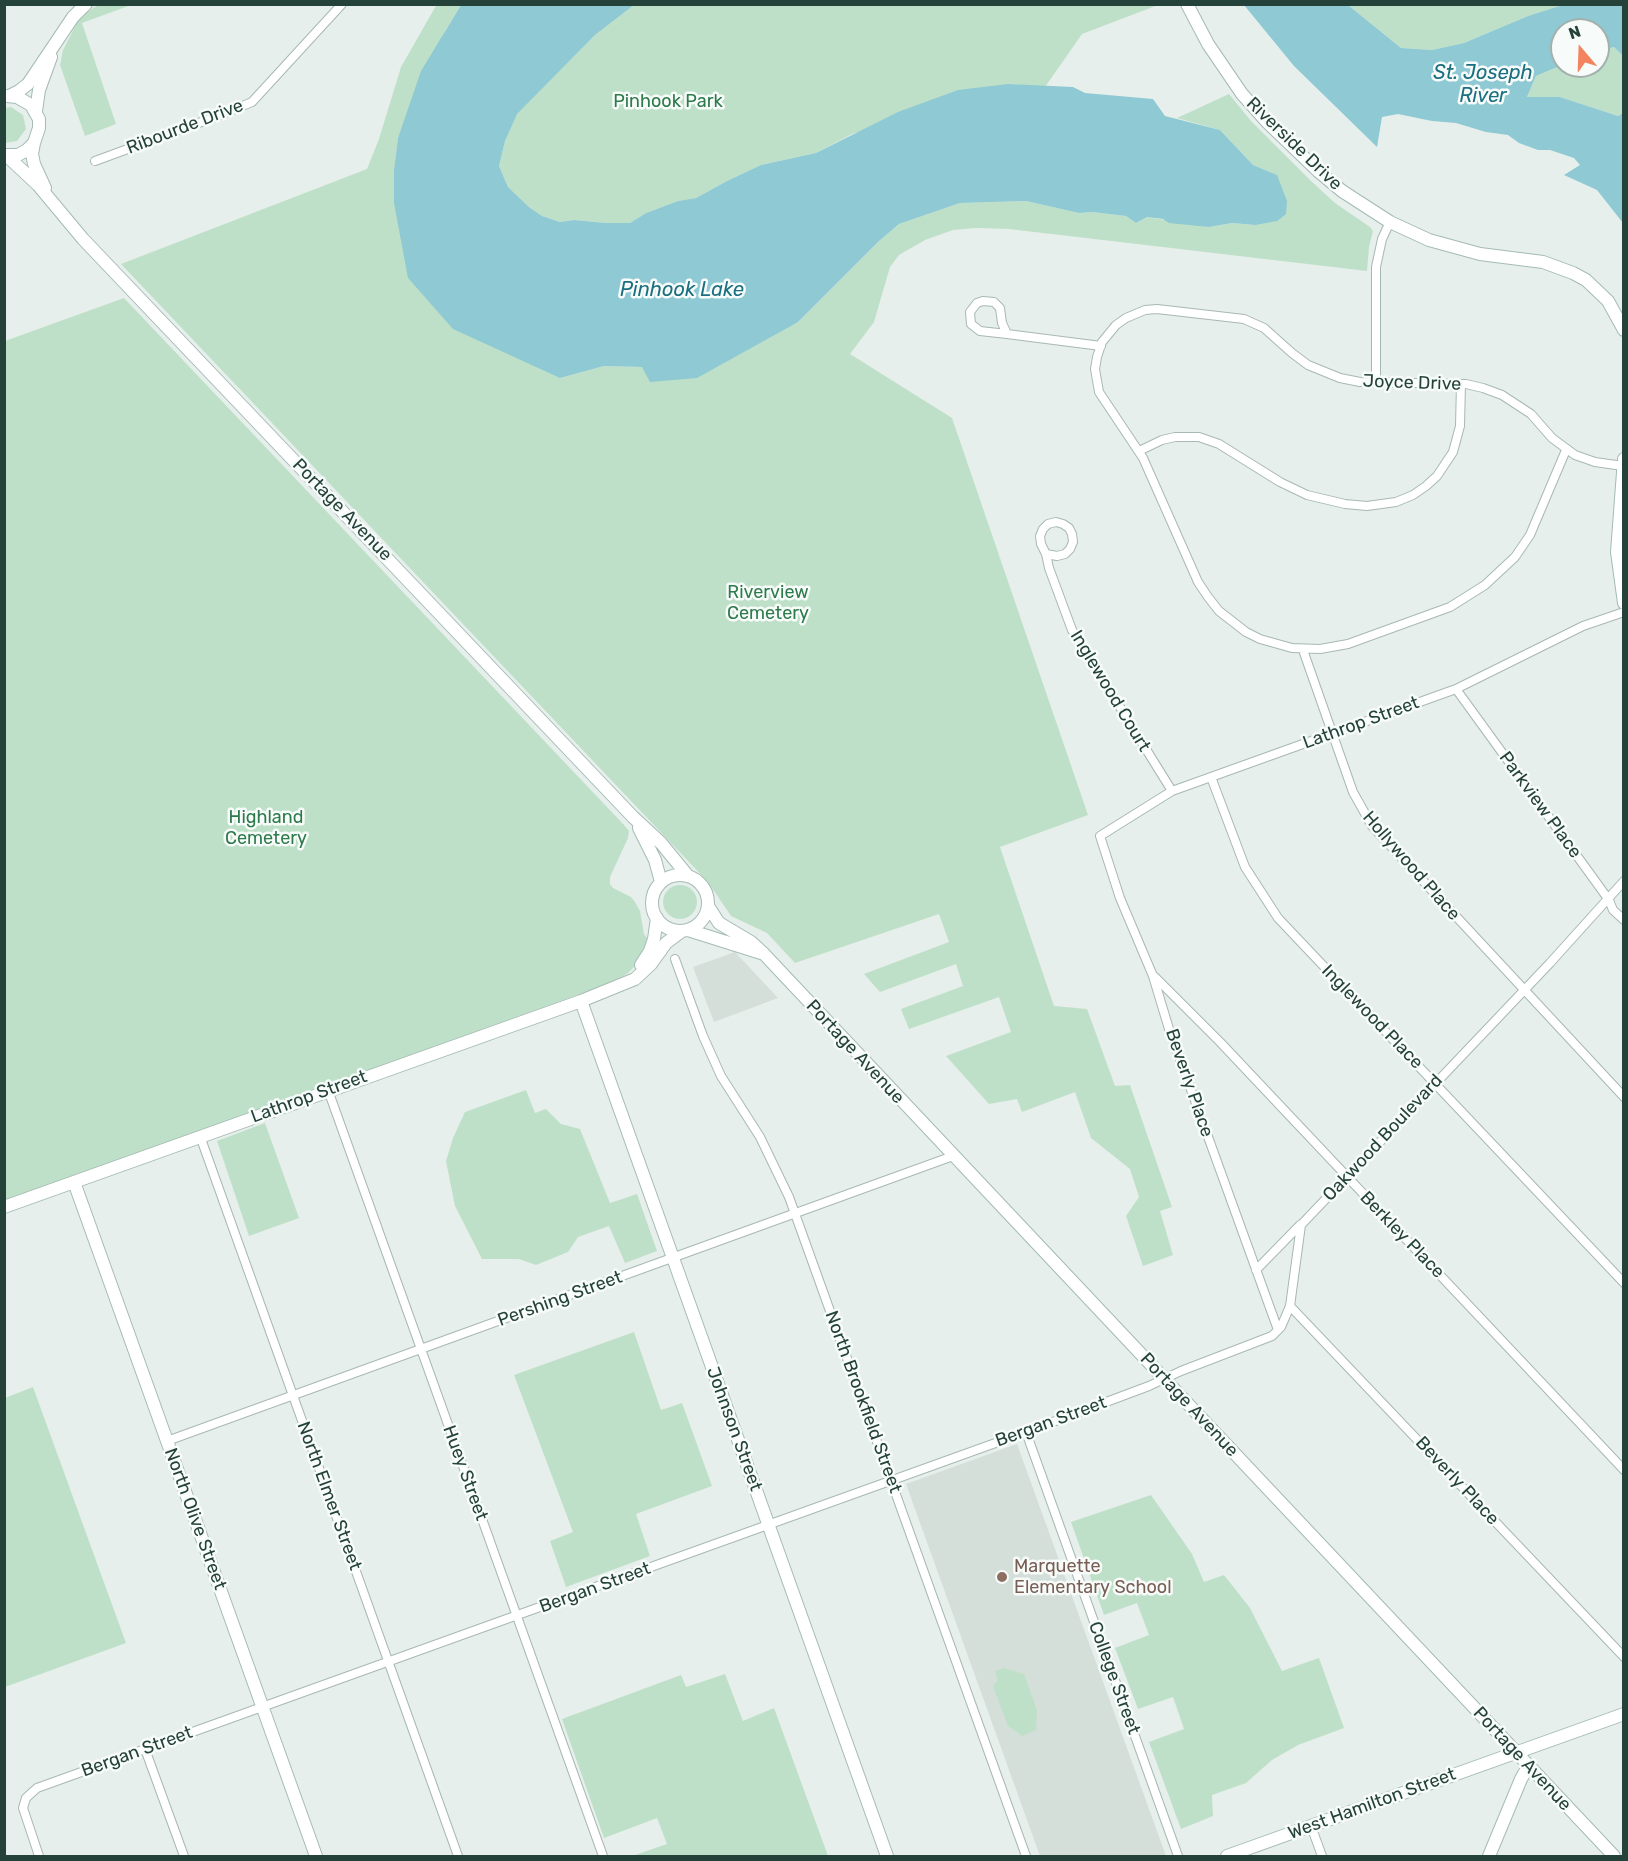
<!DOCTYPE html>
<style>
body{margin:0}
#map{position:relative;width:1628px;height:1861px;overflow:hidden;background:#e6efeb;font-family:Rubik,sans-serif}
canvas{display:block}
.frame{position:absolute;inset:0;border:6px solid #24423a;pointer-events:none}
.north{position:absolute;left:1550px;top:18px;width:60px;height:60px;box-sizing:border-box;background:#f7fbf9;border:2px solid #a3b1ad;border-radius:50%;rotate:341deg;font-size:16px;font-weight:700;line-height:24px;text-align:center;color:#24423a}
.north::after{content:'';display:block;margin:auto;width:21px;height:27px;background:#f4845f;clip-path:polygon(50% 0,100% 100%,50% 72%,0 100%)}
</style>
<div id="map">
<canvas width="1628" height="1861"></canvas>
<div class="frame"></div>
<div class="north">N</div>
</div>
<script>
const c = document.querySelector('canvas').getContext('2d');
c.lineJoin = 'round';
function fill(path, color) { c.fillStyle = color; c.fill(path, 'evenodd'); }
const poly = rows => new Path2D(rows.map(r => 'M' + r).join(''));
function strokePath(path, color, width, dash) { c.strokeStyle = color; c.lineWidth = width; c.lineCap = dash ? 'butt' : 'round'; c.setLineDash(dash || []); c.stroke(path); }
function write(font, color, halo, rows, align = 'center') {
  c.font = font + ' Rubik,sans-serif'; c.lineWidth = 5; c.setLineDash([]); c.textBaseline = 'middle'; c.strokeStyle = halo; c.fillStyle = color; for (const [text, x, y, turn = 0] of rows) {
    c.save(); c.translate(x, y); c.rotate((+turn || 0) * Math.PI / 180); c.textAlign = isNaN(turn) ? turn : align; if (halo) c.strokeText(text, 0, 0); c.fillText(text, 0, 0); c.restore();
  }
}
fill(poly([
 [735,952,778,998,714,1022,693,967],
 [1017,1444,1166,1856,1040,1856,906,1484]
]), '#d4dfda');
fill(poly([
 [437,4,461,5,445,31,398,138,394,170,394,203,560,378,604,366,642,367,798,322,879,241,899,224,960,203,1026,201,1079,213,1092,212,1126,216,1136,223,1147,217,1209,227,1232,223,1255,225,1277,175,1253,165,1220,130,1177,118,1229,94,1251,121,1310,180,1335,203,1370,227,1373,231,1369,247,1367,271,1009,229,976,228,953,230,925,240,899,255,890,267,874,322,850,354,952,418,1088,815,1000,847,1054,1006,1087,1009,1115,1086,1130,1085,1172,1207,1160,1211,1173,1255,1143,1266,1126,1216,1139,1197,1130,1169,1091,1138,1075,1092,1022,1112,1017,1099,989,1104,946,1056,1011,1032,999,997,909,1029,901,1009,963,986,956,964,880,992,864,974,949,942,939,914,795,963,767,933,731,916,708,882,121,264,367,169,379,139,401,67],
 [98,5,131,5,82,23,116,124,85,136,60,65,63,50,80,17],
 [634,5,1158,5,1082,34,1045,87,1008,84,852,134,816,153,761,165,727,181,696,198,678,201,646,213,630,223,606,223,574,220,560,222,542,216,529,207,508,187,499,166,505,141,516,114,595,35],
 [1348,5,1565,5,1528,16,1464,43,1432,50,1401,48],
 [1614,47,1623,56,1623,113,1618,116,1560,97,1527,97,1536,76,1562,65,1598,66,1598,51],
 [11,107,23,115,26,129,17,141,5,143,5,108],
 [124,298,625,826,629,831,628,838,610,877,610,884,613,888,631,897,635,902,640,911,644,934,649,941,640,961,628,973,613,982,5,1201,5,341],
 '663 902a17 17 0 1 1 34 0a17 17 0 1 1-34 0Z',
 [526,1090,535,1113,546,1109,561,1124,580,1129,610,1203,637,1194,657,1251,625,1263,609,1226,578,1237,568,1252,536,1265,519,1259,482,1259,455,1206,446,1161,453,1138,465,1112],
 [265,1123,299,1218,249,1236,217,1141],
 [634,1332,661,1410,682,1403,712,1486,636,1514,650,1556,566,1587,550,1541,573,1532,514,1375],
 [33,1387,126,1643,5,1687,5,1398],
 [1151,1495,1192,1554,1204,1582,1224,1575,1250,1608,1282,1671,1319,1658,1344,1728,1298,1745,1272,1760,1246,1783,1212,1795,1213,1816,1181,1829,1149,1742,1184,1729,1173,1697,1138,1709,1115,1648,1149,1635,1137,1603,1104,1615,1071,1522],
 [1004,1668,1024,1674,1037,1710,1036,1730,1022,1736,1008,1726,993,1686,998,1680,995,1671],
 [725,1674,743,1721,774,1708,828,1856,632,1856,667,1844,657,1818,604,1838,562,1719,681,1675,686,1687]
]), '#bfe0c8');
fill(poly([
 [461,5,634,5,595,35,517,114,505,141,499,166,508,187,529,207,542,216,560,222,574,220,606,223,630,223,646,213,678,201,696,198,727,181,761,165,816,153,898,112,958,90,1008,84,1073,87,1085,93,1153,99,1165,116,1220,130,1253,165,1277,175,1287,201,1286,214,1277,221,1255,225,1232,223,1209,227,1169,223,1163,219,1147,217,1136,223,1126,216,1092,212,1079,213,1026,201,960,203,899,224,879,241,798,322,697,378,650,382,642,367,604,366,560,378,453,329,408,278,394,203,394,170,398,138,421,71],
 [1244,5,1348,5,1401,48,1432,50,1464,43,1528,16,1563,5,1623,5,1623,56,1614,47,1598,51,1598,30,1562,30,1562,65,1536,76,1527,97,1560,97,1618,116,1623,113,1623,223,1597,190,1564,175,1580,165,1574,158,1550,150,1538,150,1519,143,1508,135,1486,132,1456,123,1432,121,1398,114,1382,117,1377,147,1294,66]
]), '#8ec9d4');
const street = poly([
 [95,161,223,114,252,102,342,4],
 [983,301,994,302,1000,308,1002,323,1007,334,980,331,971,324,970,312,977,303,983,301],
 [1007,334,1101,346],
 [1376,383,1376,267,1382,239,1390,222],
 [1566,450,1530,535,1515,557,1485,585,1450,607,1348,644,1320,649,1292,648,1260,639,1246,632,1219,611,1208,597,1198,582,1143,458,1099,392,1095,369,1097,357,1102,342,1116,325,1126,318,1145,310,1157,309,1244,319,1264,328,1292,353,1308,365,1340,378,1360,382,1466,384,1483,388,1502,395,1531,414,1552,438,1575,455,1595,462,1623,466],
 [1139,451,1162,440,1175,437,1199,437,1219,444,1280,482,1307,495,1345,504,1367,506,1396,502,1413,495,1426,486,1437,476,1453,452,1460,426,1461,384],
 [1046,554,1057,556,1065,554,1070,549,1073,542,1072,534,1069,528,1063,524,1056,522,1048,524,1043,529,1040,536,1041,544,1046,554,1049,568,1072,630,1172,791],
 [1303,650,1353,792,1372,826,1624,1097],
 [1456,689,1609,900,1613,910,1624,920],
 [1211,777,1245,867,1278,918,1624,1283],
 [675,959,703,1036,721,1076,760,1137,789,1197,1026,1856],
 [1155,977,1220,1042,1624,1470],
 [328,1090,603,1856],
 [200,1136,458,1856],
 [1256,1270,1300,1225],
 [1290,1306,1624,1657],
 [1278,1330,1169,1029,1153,976,1120,898,1100,836,1172,791,1456,689,1583,626,1624,612],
 [1026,1432,1178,1856],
 [167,1441,953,1156],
 [145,1749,184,1856],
 [1311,1826,1322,1856],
 [39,1856,23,1808,26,1798,37,1788,1026,1432,1149,1386,1181,1371,1272,1336,1281,1327,1290,1306,1301,1225,1550,963,1624,881]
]);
const secondary = poly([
 [1187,4,1208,44,1242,94,1268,123,1318,171,1342,191,1390,222,1429,240,1480,254,1543,262,1573,273,1586,280,1608,301,1624,330],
 [9,96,19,91,28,84,73,17,86,4],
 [36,111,39,90,51,57],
 [34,143,32,154,34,164,45,188],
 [4,155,18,155,27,150,34,143,39,128,39,119,31,105,17,97,7,96],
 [7,156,38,185,83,239,633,817,661,843,688,876],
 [1624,459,1617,552,1624,603],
 [639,828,655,860,661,882],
 '652 903a28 28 0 1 1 56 0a28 28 0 1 1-56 0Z',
 [708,906,719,923,751,942,764,954,1614,1856],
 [688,930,761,953],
 [641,965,650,951,654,939,657,918],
 [581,1001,887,1856],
 [74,1182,316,1856],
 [4,1207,581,1001,635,979,651,964,666,943,682,931],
 [1227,1856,1624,1714],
 [1489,1856,1521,1779,1529,1765]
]);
strokePath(street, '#a8b8b2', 10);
strokePath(secondary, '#a4bbb3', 14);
strokePath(street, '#fff', 8);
strokePath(secondary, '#fff', 12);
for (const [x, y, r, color] of [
 [1002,1577,6,"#8d6e63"]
]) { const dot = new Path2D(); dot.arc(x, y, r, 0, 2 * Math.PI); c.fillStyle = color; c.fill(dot); strokePath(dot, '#f7fbf9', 2); }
write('18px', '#2d7a4b', '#f7fbf9', [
 ["Pinhook Park",668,102],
 ["Riverview",768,593],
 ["Cemetery",768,614],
 ["Highland",266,818],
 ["Cemetery",266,839]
]);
write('18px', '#24423a', '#f7fbf9', [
 ["Ribourde Drive",185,127,-21],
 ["Riverside Drive",1294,144,44],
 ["Joyce Drive",1412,383,2],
 ["Portage Avenue",342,510,46],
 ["Inglewood Court",1110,691,59],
 ["Lathrop Street",1361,723,-20],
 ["Parkview Place",1540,805,54],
 ["Hollywood Place",1411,866,49],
 ["Inglewood Place",1372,1017,46],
 ["Portage Avenue",855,1052,47],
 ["Beverly Place",1189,1083,71],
 ["Lathrop Street",309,1097,-20],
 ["Oakwood Boulevard",1383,1138,-47],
 ["Berkley Place",1402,1235,46],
 ["Pershing Street",560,1299,-20],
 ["North Brookfield Street",863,1402,70],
 ["Portage Avenue",1189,1405,47],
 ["Bergan Street",1051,1422,-20],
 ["Johnson Street",734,1429,70],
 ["Huey Street",465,1473,70],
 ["Beverly Place",1457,1481,47],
 ["North Elmer Street",329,1496,70],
 ["North Olive Street",195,1519,70],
 ["Bergan Street",595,1588,-20],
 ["College Street",1114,1678,70],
 ["Bergan Street",137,1752,-20],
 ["Portage Avenue",1522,1759,47],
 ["West Hamilton Street",1372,1804,-20]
]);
write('18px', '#785e54', '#f7fbf9', [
 ["Marquette",1014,1567],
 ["Elementary School",1014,1588]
], 'left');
write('italic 20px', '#1c6f80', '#f7fbf9', [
 ["St. Joseph",1483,73],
 ["River",1483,96],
 ["Pinhook Lake",682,290]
]);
</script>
